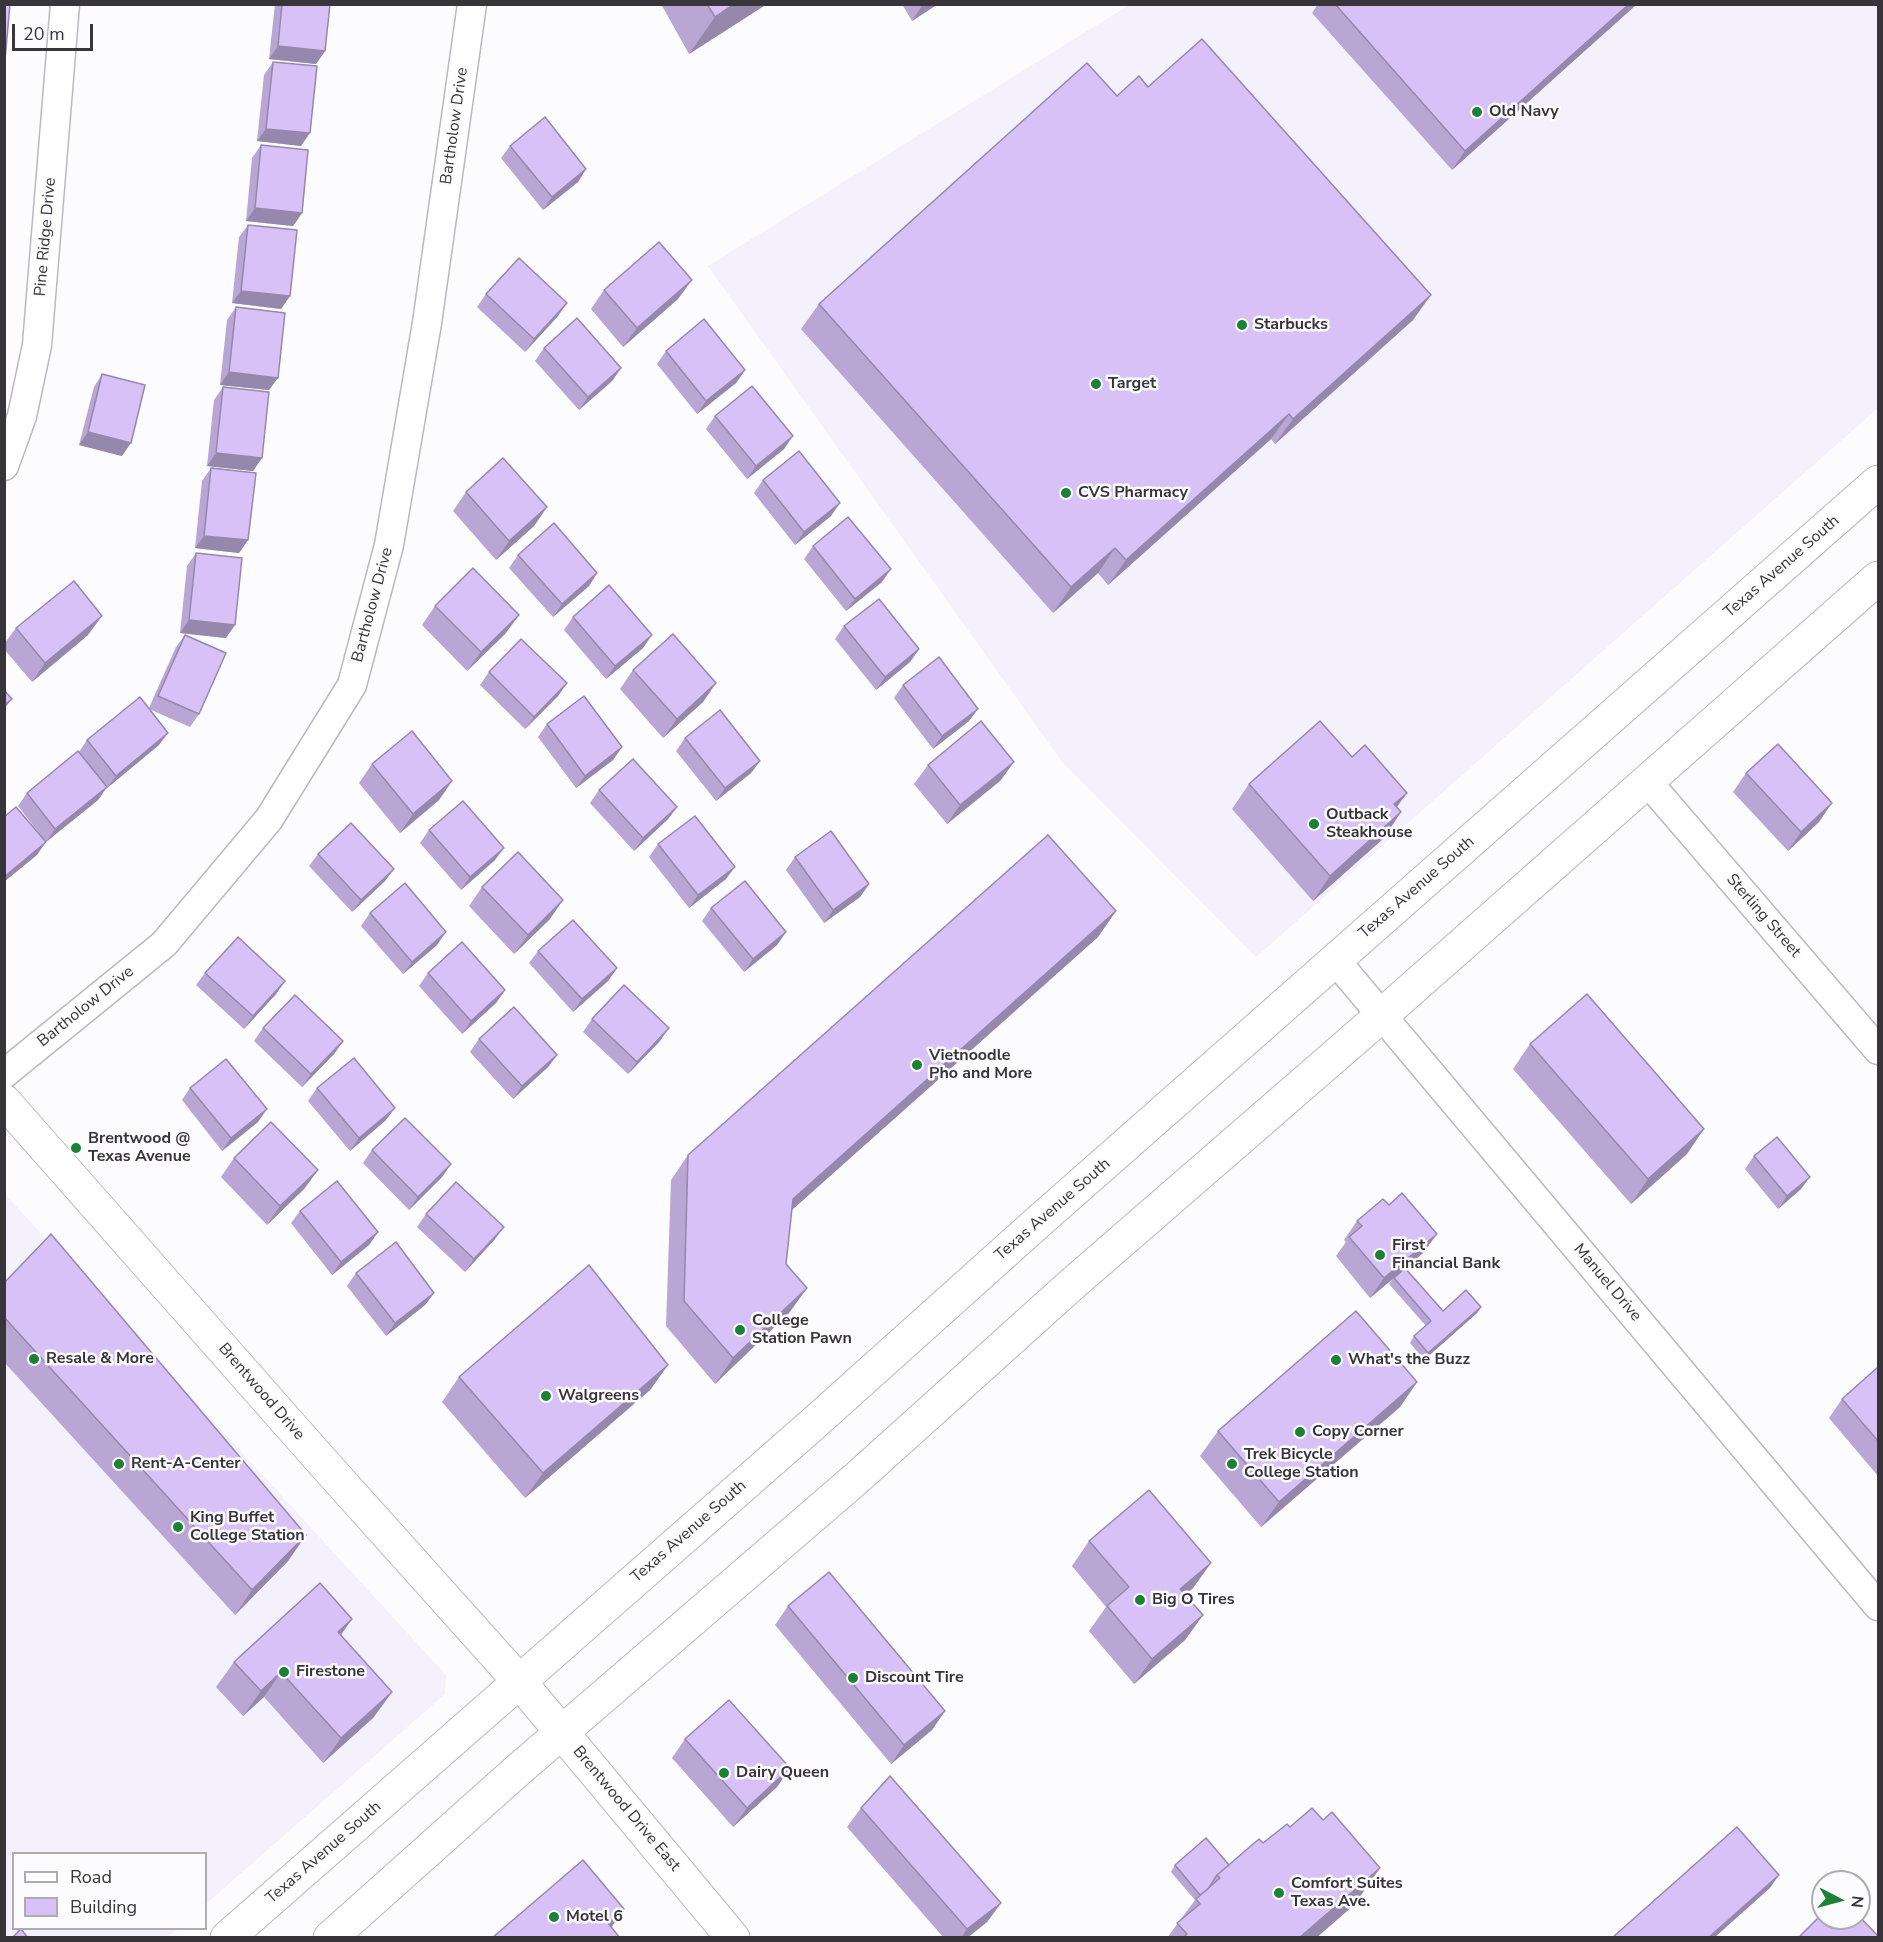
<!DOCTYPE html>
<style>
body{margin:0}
#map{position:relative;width:1883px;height:1942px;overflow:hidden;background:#fcfbfe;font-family:"Nunito Sans",sans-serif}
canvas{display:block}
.frame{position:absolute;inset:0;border:6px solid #37353a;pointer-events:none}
.legend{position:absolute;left:12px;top:1852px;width:195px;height:78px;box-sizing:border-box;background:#fcfbfe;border:2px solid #adacb0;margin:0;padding:8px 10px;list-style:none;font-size:18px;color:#37353a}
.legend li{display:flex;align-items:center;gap:12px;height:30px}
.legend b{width:30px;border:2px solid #adacb0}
.north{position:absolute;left:1811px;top:1870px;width:60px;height:60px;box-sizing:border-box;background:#fcfbfe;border:2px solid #adacb0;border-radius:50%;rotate:96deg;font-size:16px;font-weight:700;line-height:24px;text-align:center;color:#37353a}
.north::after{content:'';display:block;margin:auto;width:21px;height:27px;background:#1c8134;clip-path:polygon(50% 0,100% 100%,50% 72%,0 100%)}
.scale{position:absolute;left:12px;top:24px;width:81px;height:27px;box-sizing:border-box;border:3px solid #37353a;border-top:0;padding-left:8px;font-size:18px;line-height:21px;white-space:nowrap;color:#37353a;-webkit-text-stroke:4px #fcfbfe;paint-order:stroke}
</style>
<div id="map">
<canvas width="1883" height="1942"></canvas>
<div class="frame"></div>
<ul class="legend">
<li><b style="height:8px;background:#fff"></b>Road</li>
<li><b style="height:16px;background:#d7c1f6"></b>Building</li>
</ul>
<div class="north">N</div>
<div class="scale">20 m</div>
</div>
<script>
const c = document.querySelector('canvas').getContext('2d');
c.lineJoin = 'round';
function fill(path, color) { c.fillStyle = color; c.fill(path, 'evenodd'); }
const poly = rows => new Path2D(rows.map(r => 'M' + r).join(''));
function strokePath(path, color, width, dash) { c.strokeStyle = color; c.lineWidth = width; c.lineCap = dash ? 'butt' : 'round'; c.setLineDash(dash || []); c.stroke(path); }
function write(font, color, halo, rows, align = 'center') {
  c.font = font + ' "Nunito Sans",sans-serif'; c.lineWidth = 5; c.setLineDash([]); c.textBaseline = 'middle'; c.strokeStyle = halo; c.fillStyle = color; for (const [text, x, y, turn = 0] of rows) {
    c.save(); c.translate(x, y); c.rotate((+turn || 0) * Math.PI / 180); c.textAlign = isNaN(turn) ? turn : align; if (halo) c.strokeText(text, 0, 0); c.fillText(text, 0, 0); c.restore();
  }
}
fill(poly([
 [1129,5,1878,5,1878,408,1256,957,1063,763,708,266],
 [4,1193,446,1675,445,1694,206,1904,206,1854,14,1854,14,1928,178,1929,167,1937,5,1937]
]), '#f4f0fc');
const minor = poly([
 [4,466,22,416,37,345,65,4],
 [1647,781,1878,1050],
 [1336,961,1878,1606],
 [4,1074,164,944,269,819,352,685,389,545,427,323,472,4]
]);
const tertiary = poly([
 [4,1101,319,1458,519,1681,733,1938]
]);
const primary = poly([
 [227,1938,813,1424,1037,1223,1878,482],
 [330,1938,518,1770,858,1477,1070,1286,1381,1016,1878,578]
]);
strokePath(minor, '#bcb7c3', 31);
strokePath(tertiary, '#bcb7c3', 35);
strokePath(primary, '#bcb7c3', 35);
strokePath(minor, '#fff', 28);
strokePath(tertiary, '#fff', 33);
strokePath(primary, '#fff', 33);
fill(poly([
 [275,4,330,4,325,51,316,64,269,59],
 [661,4,767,4,689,54],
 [902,4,938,4,912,21],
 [1318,4,1637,4,1452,170,1312,13],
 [273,62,301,146,257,141,264,75],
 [1148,87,1413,320,1275,444,1271,439,1108,585,1098,573,1053,613,801,329,819,304,1117,96],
 [261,145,302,213,293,226,246,221,252,158],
 [510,146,586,169,578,182,543,210,501,158],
 [248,225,290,296,281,309,232,303,239,237],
 [604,290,678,299,623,347,591,309],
 [486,294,558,316,525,352,477,307],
 [236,307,269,390,220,385,227,320],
 [544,348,621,368,612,381,579,410,535,361],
 [666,351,745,370,736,383,697,414,657,364],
 [102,374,122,456,79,445,94,387],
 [223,387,262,458,253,471,207,466,214,400],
 [715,416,784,449,747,479,706,429],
 [211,468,248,540,239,553,195,548,202,481],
 [763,480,831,516,795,545,754,493],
 [466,492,547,507,534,526,496,560,453,511],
 [813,546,882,582,846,611,804,559],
 [196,553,226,638,180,633,187,566],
 [518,555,597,573,589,586,553,617,509,568],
 [435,606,519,615,505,634,467,671,422,625],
 [573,617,643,648,606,679,564,630],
 [844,626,919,649,910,662,876,690,835,639],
 [16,628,88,635,32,682,4,649,4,644],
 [185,635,199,714,190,727,149,709,159,745,107,788,106,788,98,800,46,842,18,806,27,793,79,752,87,740,149,708,176,647],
 [633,670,716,683,703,702,663,738,620,689],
 [489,672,567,683,558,696,525,729,480,685],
 [903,685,969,721,933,749,894,698],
 [547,724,622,747,613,760,576,788,538,737],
 [685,738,760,761,751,773,716,801,676,751],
 [1014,762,1000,781,947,824,914,784,928,765],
 [372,764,452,781,439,800,400,833,359,783],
 [1746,773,1819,822,1788,851,1733,792],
 [1249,784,1397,807,1384,838,1313,901,1232,809],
 [599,790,677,807,668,819,634,851,590,803],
 [429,830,495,860,461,890,420,843],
 [658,844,726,879,689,908,649,857],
 [318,854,385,881,352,912,309,866],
 [795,857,869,884,860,897,824,923,786,870],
 [482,887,550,919,514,954,469,906],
 [711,908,786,932,777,945,744,972,702,921],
 [1116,911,1098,937,792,1210,786,1264,807,1288,789,1313,715,1384,666,1326,671,1180,688,1155],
 [370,913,437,945,403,974,361,926],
 [538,951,617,968,608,981,573,1012,529,963],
 [205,973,285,981,276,994,244,1029,196,985],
 [428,973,505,990,496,1003,462,1034,419,986],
 [592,1019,660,1041,628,1074,583,1032],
 [263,1028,343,1041,334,1054,302,1087,254,1041],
 [479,1039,557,1055,548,1067,513,1099,470,1052],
 [1530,1044,1687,1154,1631,1204,1513,1069],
 [190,1088,258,1122,222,1151,182,1100],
 [317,1088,386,1120,350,1151,308,1101],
 [372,1150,451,1164,442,1177,409,1210,363,1163],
 [1754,1156,1801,1189,1778,1209,1745,1169],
 [234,1158,318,1170,304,1189,267,1225,221,1177],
 [1389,1205,1437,1234,1423,1253,1405,1269,1443,1311,1481,1307,1477,1313,1424,1360,1410,1343,1414,1336,1426,1326,1389,1284,1393,1279,1370,1298,1336,1256,1346,1242,1344,1240,1357,1221],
 [300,1211,378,1232,369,1245,332,1275,291,1223],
 [426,1214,495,1239,465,1272,417,1227],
 [356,1273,434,1293,425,1305,386,1336,347,1286],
 [4,1283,306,1535,288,1561,235,1615,4,1362],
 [668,1365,650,1390,525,1498,442,1402,459,1377],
 [1878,1367,1878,1476,1829,1418,1842,1399],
 [1417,1382,1400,1407,1261,1527,1200,1456,1218,1431],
 [1089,1541,1211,1563,1193,1588,1185,1595,1203,1615,1185,1640,1134,1684,1089,1631,1106,1607,1072,1566],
 [788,1606,945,1711,932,1730,891,1764,775,1625],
 [352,1619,341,1635,374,1717,323,1763,264,1697,243,1716,216,1687,234,1662],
 [685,1739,790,1768,777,1787,733,1827,672,1758],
 [861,1808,1001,1903,987,1922,967,1938,944,1938,847,1827],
 [1323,1820,1380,1868,1354,1905,1316,1938,1167,1938,1195,1900,1171,1872,1175,1865,1229,1865,1290,1827]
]), '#b9a6d4');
fill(poly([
 [734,4,767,4,689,54,715,17],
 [923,4,938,4,912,21],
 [1629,4,1637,4,1452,170,1465,151],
 [278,46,325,51,316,64,269,59],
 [266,129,310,133,301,146,257,141],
 [586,169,578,182,543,210,552,197],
 [255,208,302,213,293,226,246,221],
 [692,280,678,299,623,347,637,328],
 [241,291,290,296,281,309,232,303],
 [1431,295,1413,320,1275,444,1293,419],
 [567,303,558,316,525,352,534,339],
 [621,368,612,381,579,410,588,397],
 [745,370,736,383,697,414,706,401],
 [229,372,278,378,269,390,220,385],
 [1289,414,1271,439,1108,585,1126,560],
 [88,432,131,443,122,456,79,445],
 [793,436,784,449,747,479,756,466],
 [216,453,262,458,253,471,207,466],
 [840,503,831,516,795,545,804,532],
 [547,507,534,526,496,560,509,541],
 [204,536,248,540,239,553,195,548],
 [1115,548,1098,573,1053,613,1071,587],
 [891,569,882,582,846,611,855,599],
 [597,573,589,586,553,617,562,604],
 [519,615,505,634,467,671,481,652],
 [102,616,88,635,32,682,45,663],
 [189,620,235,625,226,638,180,633],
 [652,635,643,648,606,679,615,666],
 [919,649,910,662,876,690,885,677],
 [567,683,558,696,525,729,534,717],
 [716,683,703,702,663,738,677,719],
 [12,699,4,709,4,705],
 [978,709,969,721,933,749,942,736],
 [168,733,159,745,107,788,116,776],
 [622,747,613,760,576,788,585,776],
 [760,761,751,773,716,801,725,788],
 [1014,762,1000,781,947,824,960,805],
 [452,781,439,800,400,833,413,814],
 [107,787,98,800,46,842,55,829],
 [1407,793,1389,818,1394,804],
 [1832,803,1819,822,1788,851,1801,832],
 [677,807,668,819,634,851,643,838],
 [1401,812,1384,838,1313,901,1330,876],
 [46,842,37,855,4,882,4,877],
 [504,848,495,860,461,890,470,877],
 [735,867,726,879,689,908,698,895],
 [394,869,385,881,352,912,361,900],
 [869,884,860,897,824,923,833,910],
 [563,900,550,919,514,954,528,935],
 [1116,911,1098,937,775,1225,793,1199],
 [446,932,437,945,403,974,412,962],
 [786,932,777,945,744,972,753,959],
 [617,968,608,981,573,1012,582,999],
 [285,981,276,994,244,1029,253,1016],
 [505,990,496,1003,462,1034,471,1021],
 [669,1028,660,1041,628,1074,637,1062],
 [343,1041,334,1054,302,1087,311,1074],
 [557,1055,548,1067,513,1099,522,1086],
 [395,1108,386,1120,350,1151,359,1138],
 [267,1109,258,1122,222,1151,231,1138],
 [1704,1129,1687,1154,1631,1204,1648,1179],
 [451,1164,442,1177,409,1210,418,1197],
 [318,1170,304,1189,267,1225,280,1206],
 [1810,1177,1801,1189,1778,1209,1787,1196],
 [504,1227,495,1239,465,1272,474,1259],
 [378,1232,369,1245,332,1275,341,1262],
 [1437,1234,1423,1253,1370,1298,1384,1278],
 [807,1288,789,1313,715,1384,733,1358],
 [434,1293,425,1305,386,1336,395,1323],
 [1481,1307,1477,1313,1424,1360,1428,1353],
 [668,1365,650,1390,525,1498,543,1473],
 [1417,1382,1400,1407,1261,1527,1279,1502],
 [306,1535,288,1561,235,1615,252,1590],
 [1211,1563,1193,1588,1163,1614,1180,1589],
 [1203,1615,1185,1640,1134,1684,1152,1659],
 [352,1619,334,1644,338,1632],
 [281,1672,264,1697,243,1716,261,1691],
 [392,1692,374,1717,323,1763,341,1738],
 [945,1711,932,1730,891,1764,904,1745],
 [790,1768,777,1787,733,1827,747,1808],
 [1380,1868,1354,1905,1316,1938,1299,1938],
 [1779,1875,1770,1888,1714,1938,1708,1938],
 [1001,1903,987,1922,967,1938,961,1938,967,1929],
 [624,1909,604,1938,608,1923]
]), '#9687ac');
const building = poly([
 [4,4,10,4,5,60,4,60,4,4],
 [282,4,330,4,325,51,278,46,282,4],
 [707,4,734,4,715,17,707,4],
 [1335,4,1629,4,1465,151,1335,4],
 [1202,39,1431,295,1293,419,1289,414,1126,560,1115,548,1071,587,819,304,1087,63,1117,96,1139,76,1148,87,1202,39],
 [273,62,317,66,310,133,266,129,273,62],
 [545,117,586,169,552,197,510,146,545,117],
 [261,145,308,150,302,213,255,208,261,145],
 [248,225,297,230,290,296,241,291,248,225],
 [659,242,692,280,637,328,604,290,659,242],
 [519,258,567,303,534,339,486,294,519,258],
 [236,307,285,313,278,378,229,372,236,307],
 [577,318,621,368,588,397,544,348,577,318],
 [704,319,745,370,706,401,666,351,704,319],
 [102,374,145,385,131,443,88,432,102,374],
 [752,386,793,436,756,466,715,416,752,386],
 [223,387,269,392,262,458,216,453,223,387],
 [799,451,840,503,804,532,763,480,799,451],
 [503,458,547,507,509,541,466,492,503,458],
 [211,468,256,473,248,540,204,536,211,468],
 [848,517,891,569,855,599,813,546,848,517],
 [554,523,597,573,562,604,518,555,554,523],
 [196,553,242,558,235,625,189,620,196,553],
 [473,568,519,615,481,652,435,606,473,568],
 [74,581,102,616,45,663,16,628,74,581],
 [609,585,652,635,615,666,573,617,609,585],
 [879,599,919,649,885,677,844,626,879,599],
 [673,634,716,683,677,719,633,670,673,634],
 [185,635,226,653,199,714,158,696,185,635],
 [521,639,567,683,534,717,489,672,521,639],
 [939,657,978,709,942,736,903,685,939,657],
 [4,690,12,699,4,705,4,690],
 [584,696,622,747,585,776,547,724,584,696],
 [140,697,168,733,116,776,87,740,140,697],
 [720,710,760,761,725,788,685,738,720,710],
 [981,721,1014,762,960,805,928,765,981,721],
 [1320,721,1352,757,1365,745,1407,793,1394,804,1401,812,1330,876,1249,784,1320,721],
 [412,731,452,781,413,814,372,764,412,731],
 [1778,744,1832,803,1801,832,1746,773,1778,744],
 [78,751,107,787,55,829,27,793,78,751],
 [633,759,677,807,643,838,599,790,633,759],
 [463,801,504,848,470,877,429,830,463,801],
 [16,807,46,842,4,877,4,817,16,807],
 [695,816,735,867,698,895,658,844,695,816],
 [351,823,394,869,361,900,318,854,351,823],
 [831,831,869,884,833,910,795,857,831,831],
 [1048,835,1116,911,793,1199,786,1264,807,1288,733,1358,684,1301,688,1155,1048,835],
 [518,852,563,900,528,935,482,887,518,852],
 [745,881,786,932,753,959,711,908,745,881],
 [405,883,446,932,412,962,370,913,405,883],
 [573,920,617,968,582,999,538,951,573,920],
 [238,937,285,981,253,1016,205,973,238,937],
 [462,942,505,990,471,1021,428,973,462,942],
 [624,985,669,1028,637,1062,592,1019,624,985],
 [1587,994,1704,1129,1648,1179,1530,1044,1587,994],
 [295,995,343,1041,311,1074,263,1028,295,995],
 [514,1007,557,1055,522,1086,479,1039,514,1007],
 [354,1058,395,1108,359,1138,317,1088,354,1058],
 [226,1059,267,1109,231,1138,190,1088,226,1059],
 [405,1118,451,1164,418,1197,372,1150,405,1118],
 [271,1122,318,1170,280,1206,234,1158,271,1122],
 [1777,1137,1810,1177,1787,1196,1754,1156,1777,1137],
 [337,1181,378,1232,341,1262,300,1211,337,1181],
 [456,1182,504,1227,474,1259,426,1214,456,1182],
 [1402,1193,1437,1234,1384,1278,1349,1237,1362,1226,1357,1221,1383,1199,1389,1205,1402,1193],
 [51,1234,306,1535,252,1590,4,1317,4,1283,51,1234],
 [396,1242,434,1293,395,1323,356,1273,396,1242],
 [589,1265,668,1365,543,1473,459,1377,589,1265],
 [1405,1268,1443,1311,1466,1290,1481,1307,1428,1353,1414,1336,1431,1321,1394,1278,1405,1268],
 [1356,1311,1417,1382,1279,1502,1218,1431,1356,1311],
 [1878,1367,1878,1441,1842,1399,1878,1367],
 [1149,1490,1211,1563,1180,1589,1203,1615,1152,1659,1107,1606,1129,1587,1089,1541,1149,1490],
 [829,1572,945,1711,904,1745,788,1606,829,1572],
 [320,1583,352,1619,338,1632,392,1692,341,1738,281,1672,261,1691,234,1662,320,1583],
 [729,1700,790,1768,747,1808,685,1739,729,1700],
 [890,1776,1001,1903,967,1929,861,1808,890,1776],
 [1312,1808,1323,1820,1332,1812,1380,1868,1299,1938,1183,1938,1187,1934,1177,1923,1200,1904,1196,1899,1220,1878,1217,1875,1259,1839,1263,1843,1287,1824,1290,1827,1312,1808],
 [1737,1827,1779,1875,1708,1938,1612,1938,1737,1827],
 [1206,1838,1229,1865,1217,1875,1208,1889,1200,1895,1175,1865,1206,1838],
 [583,1860,624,1909,608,1923,620,1938,492,1938,583,1860],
 [1823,1913,1823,1918,1859,1918,1859,1916,1878,1936,1878,1938,1798,1938,1823,1913],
 [21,1929,28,1938,12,1938,21,1929]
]);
fill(building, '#d7c1f6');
strokePath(building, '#9687ac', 1.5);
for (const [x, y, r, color] of [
 [1477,112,6,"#1c8134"],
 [1242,325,6,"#1c8134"],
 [1096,384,6,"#1c8134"],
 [1066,493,6,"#1c8134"],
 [1314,824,6,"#1c8134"],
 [917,1065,6,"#1c8134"],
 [76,1148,6,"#1c8134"],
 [1380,1255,6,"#1c8134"],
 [740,1330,6,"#1c8134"],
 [34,1359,6,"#1c8134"],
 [1336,1360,6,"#1c8134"],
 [546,1396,6,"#1c8134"],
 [1300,1432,6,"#1c8134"],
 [119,1464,6,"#1c8134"],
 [1232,1464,6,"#1c8134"],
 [178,1527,6,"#1c8134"],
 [1140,1600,6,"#1c8134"],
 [284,1672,6,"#1c8134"],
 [853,1678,6,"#1c8134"],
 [724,1773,6,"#1c8134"],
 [1279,1893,6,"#1c8134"],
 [554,1917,6,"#1c8134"]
]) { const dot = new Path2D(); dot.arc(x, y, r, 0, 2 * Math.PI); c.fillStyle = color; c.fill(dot); strokePath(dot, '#fcfbfe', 2); }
write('bold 16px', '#37353a', '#fcfbfe', [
 ["Old Navy",1489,112],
 ["Starbucks",1254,325],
 ["Target",1108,384],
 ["CVS Pharmacy",1078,493],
 ["Outback",1326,815],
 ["Steakhouse",1326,833],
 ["Vietnoodle",929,1056],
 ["Pho and More",929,1074],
 ["Brentwood @",88,1139],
 ["Texas Avenue",88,1157],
 ["First",1392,1246],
 ["Financial Bank",1392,1264],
 ["College",752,1321],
 ["Station Pawn",752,1339],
 ["Resale & More",46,1359],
 ["What's the Buzz",1348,1360],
 ["Walgreens",558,1396],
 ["Copy Corner",1312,1432],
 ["Trek Bicycle",1244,1455],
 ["College Station",1244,1473],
 ["Rent-A-Center",131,1464],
 ["King Buffet",190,1518],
 ["College Station",190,1536],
 ["Big O Tires",1152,1600],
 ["Firestone",296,1672],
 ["Discount Tire",865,1678],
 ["Dairy Queen",736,1773],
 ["Comfort Suites",1291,1884],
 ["Texas Ave.",1291,1902],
 ["Motel 6",566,1917]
], 'left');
write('16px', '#37353a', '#fcfbfe', [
 ["Bartholow Drive",455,126,-82],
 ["Pine Ridge Drive",46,237,-85],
 ["Texas Avenue South",1782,567,-41],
 ["Bartholow Drive",373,605,-75],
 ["Texas Avenue South",1417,888,-41],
 ["Sterling Street",1763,916,49],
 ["Bartholow Drive",86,1007,-39],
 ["Texas Avenue South",1053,1210,-41],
 ["Manuel Drive",1607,1283,50],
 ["Brentwood Drive",261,1392,49],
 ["Texas Avenue South",689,1532,-41],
 ["Brentwood Drive East",626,1809,50],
 ["Texas Avenue South",324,1853,-41]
]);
</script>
